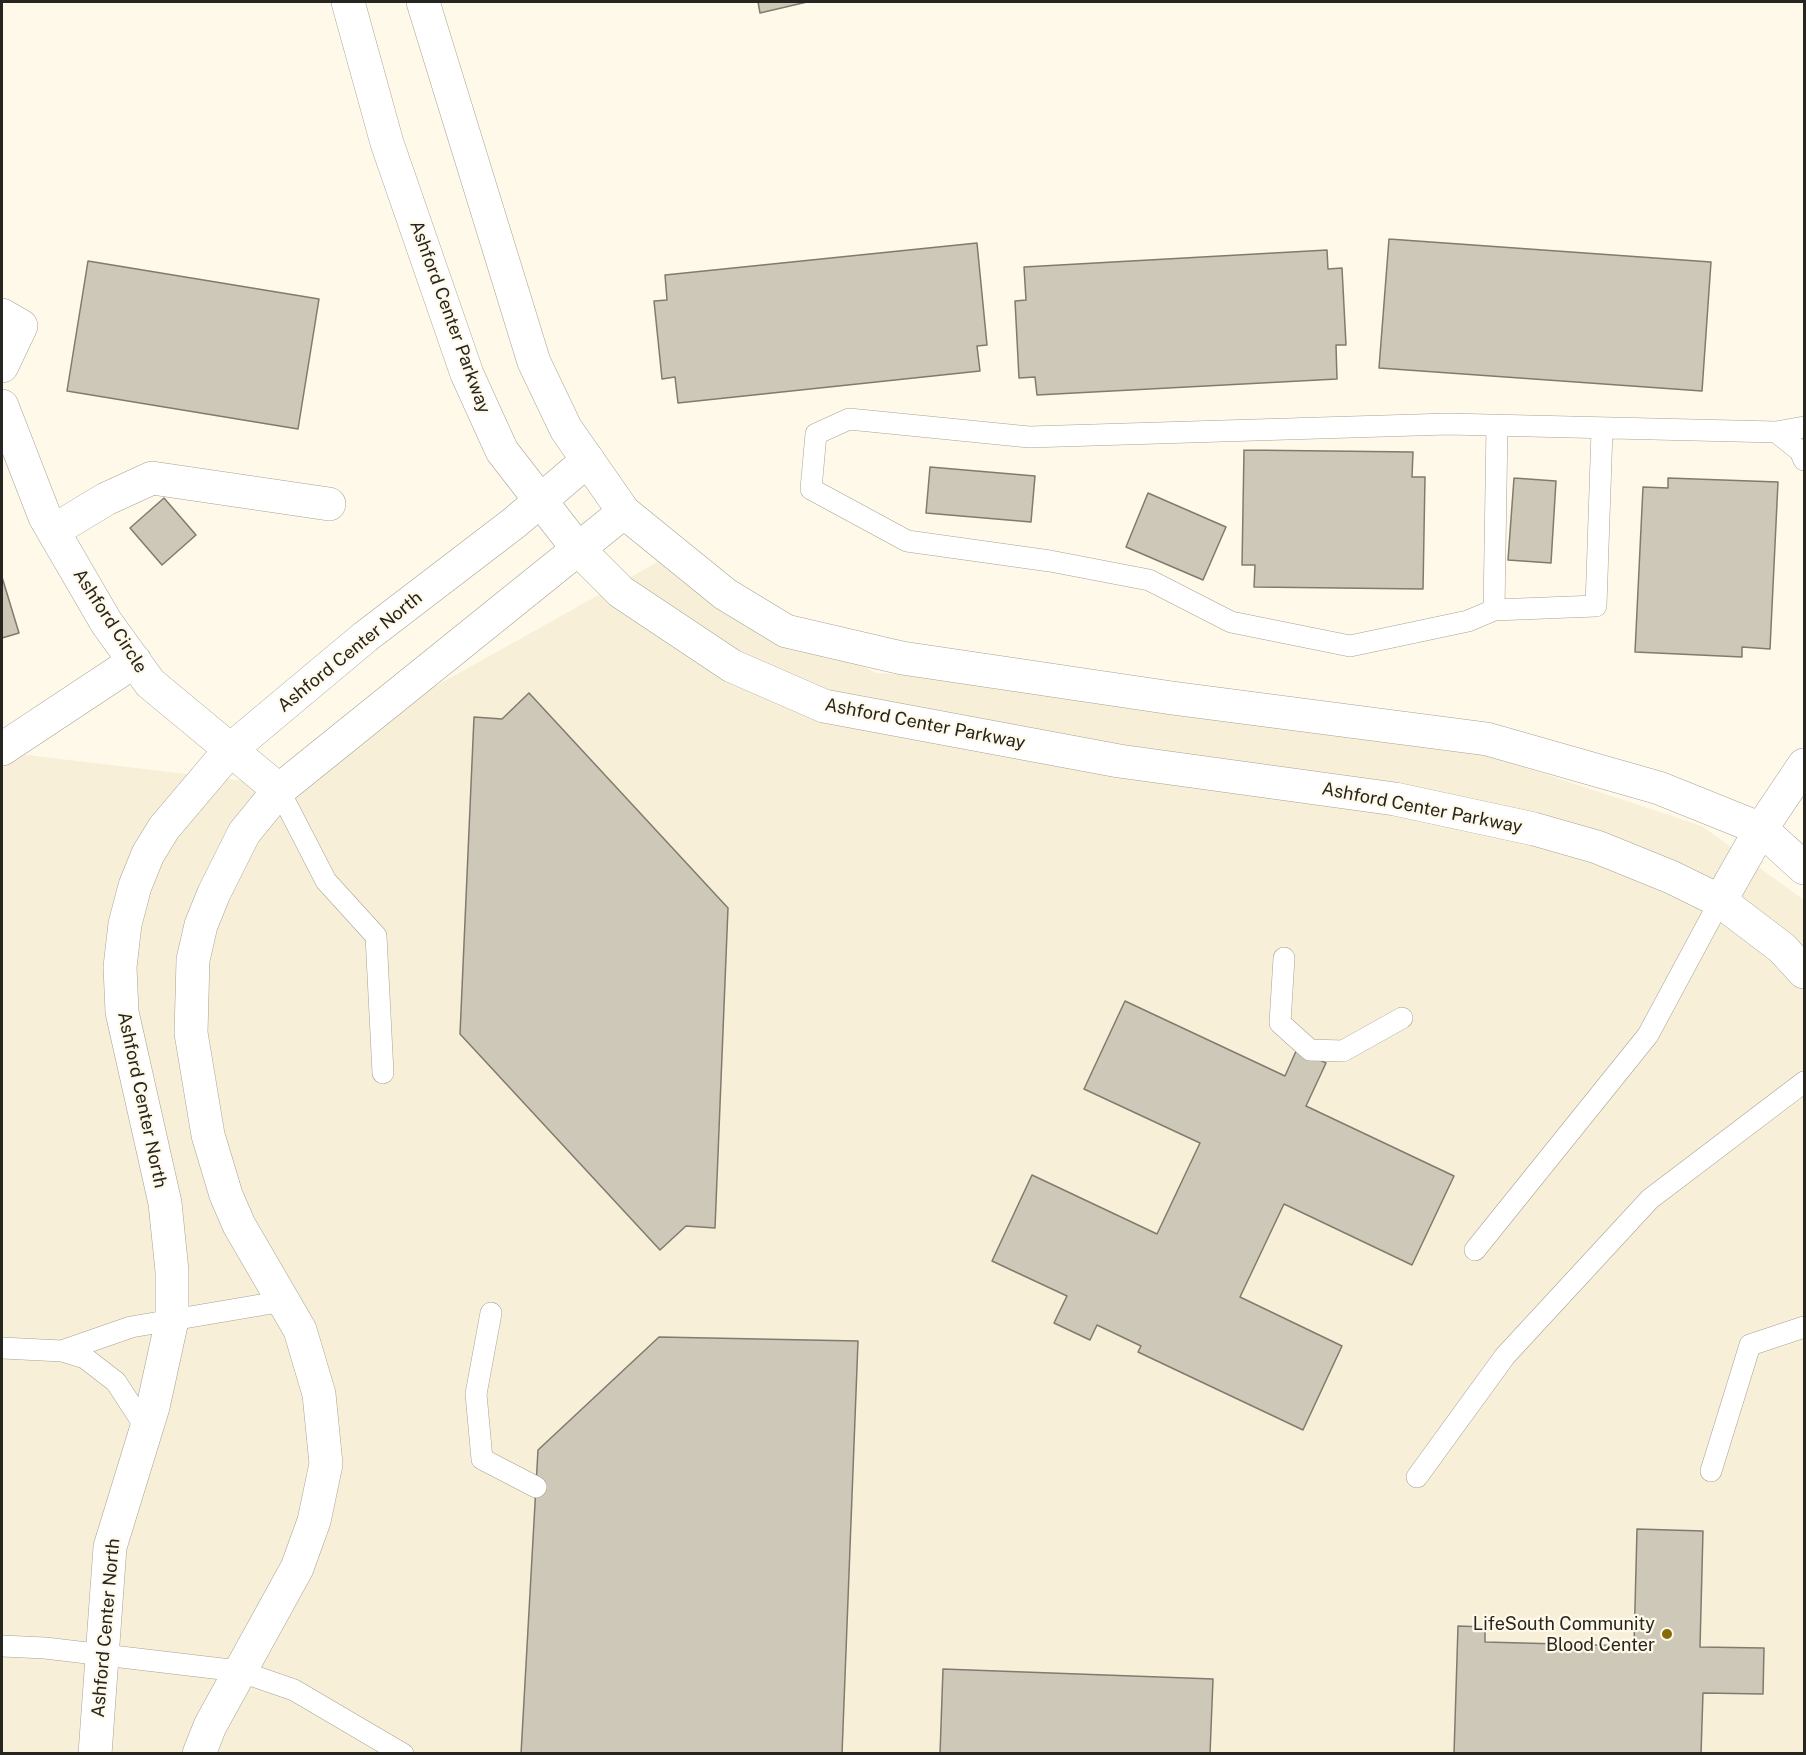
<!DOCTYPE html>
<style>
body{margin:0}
#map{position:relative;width:1806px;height:1755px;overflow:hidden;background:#fff9ea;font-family:"Public Sans",sans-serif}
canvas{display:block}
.frame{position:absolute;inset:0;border:3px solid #27251f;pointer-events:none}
</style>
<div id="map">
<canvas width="1806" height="1755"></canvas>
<div class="frame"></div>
</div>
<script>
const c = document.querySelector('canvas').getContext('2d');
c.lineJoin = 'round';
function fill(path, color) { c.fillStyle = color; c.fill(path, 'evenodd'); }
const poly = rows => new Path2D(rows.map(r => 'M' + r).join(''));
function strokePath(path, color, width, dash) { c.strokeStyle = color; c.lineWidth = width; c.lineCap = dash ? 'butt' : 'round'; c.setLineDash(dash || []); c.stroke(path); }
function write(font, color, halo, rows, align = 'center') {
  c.font = font + ' "Public Sans",sans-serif'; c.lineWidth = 4.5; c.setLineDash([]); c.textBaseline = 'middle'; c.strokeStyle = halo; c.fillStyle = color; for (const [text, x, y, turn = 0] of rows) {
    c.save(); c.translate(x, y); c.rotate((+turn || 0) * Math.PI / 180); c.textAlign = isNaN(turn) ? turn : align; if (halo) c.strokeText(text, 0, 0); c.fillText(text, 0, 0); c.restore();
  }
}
fill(poly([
 [663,559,876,673,1339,706,1702,826,1804,900,1804,1753,2,1754,2,752,262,783]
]), '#f8efd8');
const building = poly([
 [758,2,807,2,760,13,758,2],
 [1389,239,1711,262,1702,391,1379,368,1389,239],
 [977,243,987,345,977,346,980,371,678,403,675,377,662,379,654,301,667,300,665,275,977,243],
 [1327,250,1328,269,1342,268,1346,345,1336,345,1337,379,1037,395,1035,377,1019,378,1015,301,1026,300,1024,267,1327,250],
 [88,261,319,299,298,429,67,391,88,261],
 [1244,450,1413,452,1412,477,1425,477,1423,589,1254,587,1255,565,1242,565,1244,450],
 [930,467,1035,476,1031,522,926,513,930,467],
 [1514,478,1556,481,1551,563,1508,560,1514,478],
 [1668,478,1778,482,1770,649,1742,647,1742,657,1635,652,1643,487,1668,488,1668,478],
 [1148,493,1226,527,1203,580,1126,547,1148,493],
 [164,498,196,535,162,565,130,528,164,498],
 [2,577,19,633,2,638,2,577],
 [529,693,728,908,715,1228,686,1226,660,1250,460,1034,474,717,502,719,529,693],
 [1125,1001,1285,1076,1297,1049,1326,1063,1306,1106,1454,1176,1412,1265,1284,1204,1240,1297,1342,1346,1303,1430,1138,1352,1141,1346,1097,1325,1090,1340,1054,1323,1067,1296,992,1261,1032,1175,1157,1234,1200,1143,1084,1089,1125,1001],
 [659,1337,858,1341,842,1754,521,1754,538,1450,659,1337],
 [1637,1529,1703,1531,1700,1647,1764,1648,1763,1694,1703,1693,1701,1754,1454,1754,1458,1626,1485,1627,1485,1642,1634,1646,1637,1529],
 [943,1669,1213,1679,1210,1754,940,1754,943,1669]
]);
fill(building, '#cec8b9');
strokePath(building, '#817b6e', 1.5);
const lane = poly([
 [1497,426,1494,610,1468,621,1350,646,1231,622,1149,580,1050,561,907,541,811,489,816,434,849,419,1029,437,1448,424,1776,432],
 [1804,427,1776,432,1800,451,1804,460],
 [1494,610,1596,606,1602,430],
 [279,790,326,881,376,936,383,1073],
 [1284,958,1280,1023,1310,1050,1343,1051,1402,1018],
 [1475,1250,1648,1035,1720,901],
 [491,1313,476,1394,482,1459,536,1487],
 [2,1348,62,1351,85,1358,116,1382,146,1428],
 [62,1351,131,1327,284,1301],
 [1711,1471,1750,1345,1804,1327],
 [1417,1477,1505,1356,1650,1199,1804,1082],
 [2,1646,45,1648,239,1671,294,1690,403,1754]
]);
const street = poly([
 [2,315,21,326,2,366],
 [2,406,45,517,106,622,150,683,279,790],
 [53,531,106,499,152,478,329,504],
 [2,749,135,661],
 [1720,901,1761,829,1804,765],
 [95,1754,110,1547,153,1407,172,1320,172,1271,165,1203,122,1012,120,967,125,924,135,886,148,854,164,828,230,750,365,637,514,523,588,460],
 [199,1754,210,1726,297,1568,314,1521,326,1464,319,1394,300,1330,239,1225,226,1195,208,1135,191,1033,193,960,201,925,214,893,244,833,279,790,624,512]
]);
const secondary = poly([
 [348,2,387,143,467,374,502,451,578,549,621,592,732,666,824,706,1119,761,1395,799,1534,829,1597,847,1671,877,1720,901,1782,948,1804,972],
 [423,2,534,362,566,429,624,512,725,594,786,631,902,658,1172,698,1487,739,1659,788,1761,829,1804,868]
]);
strokePath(lane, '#a7a294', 22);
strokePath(street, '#a7a294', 34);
strokePath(secondary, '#a7a294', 34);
strokePath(lane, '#fff', 21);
strokePath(street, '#fff', 33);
strokePath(secondary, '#fff', 33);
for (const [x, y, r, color] of [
 [1667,1634,6,"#866a05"]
]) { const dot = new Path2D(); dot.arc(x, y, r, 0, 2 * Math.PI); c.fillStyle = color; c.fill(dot); strokePath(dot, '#fff9ea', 2); }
write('18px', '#27251f', '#fff9ea', [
 ["Ashford Center Parkway",450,317,70],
 ["Ashford Circle",110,621,57],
 ["Ashford Center North",350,652,-39],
 ["Ashford Center Parkway",925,724,11],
 ["Ashford Center Parkway",1422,808,11],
 ["Ashford Center North",142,1100,78],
 ["Ashford Center North",106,1628,-85]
]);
write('18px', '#27251f', '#fff9ea', [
 ["LifeSouth Community",1655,1624],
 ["Blood Center",1655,1645]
], 'right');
</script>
